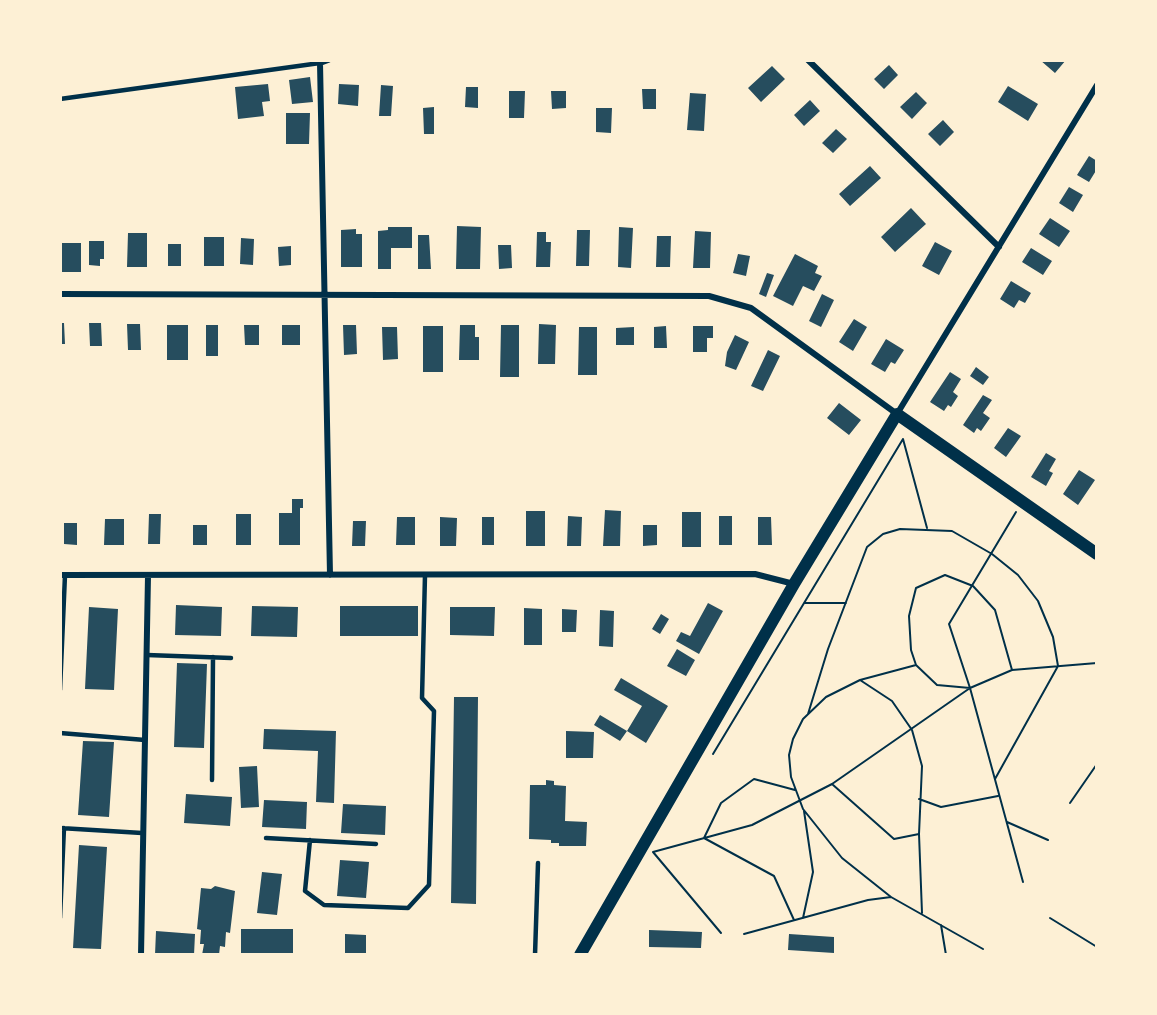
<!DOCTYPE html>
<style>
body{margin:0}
#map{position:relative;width:1157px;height:1015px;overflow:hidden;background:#fdf0d5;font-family:Literata,serif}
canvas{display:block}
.frame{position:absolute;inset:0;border:62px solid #fdf0d5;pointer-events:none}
</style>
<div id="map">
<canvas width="1157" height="1015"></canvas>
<div class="frame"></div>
</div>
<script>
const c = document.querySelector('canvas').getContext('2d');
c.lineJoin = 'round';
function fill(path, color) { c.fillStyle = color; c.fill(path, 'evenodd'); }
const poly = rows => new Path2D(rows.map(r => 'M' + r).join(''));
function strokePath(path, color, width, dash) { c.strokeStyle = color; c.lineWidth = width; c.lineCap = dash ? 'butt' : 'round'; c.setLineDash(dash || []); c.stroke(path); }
fill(poly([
 [1040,60,1066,60,1055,73],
 [889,65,898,75,884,89,874,79],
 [772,66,785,79,761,102,748,88],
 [310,77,313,102,292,104,289,80],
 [268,84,270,101,262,102,264,116,238,119,235,87],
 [339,84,359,85,358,106,338,104],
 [381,85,393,86,391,116,379,116],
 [1008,86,1038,104,1028,121,998,102],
 [466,87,478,87,478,108,465,107],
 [642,89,656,89,656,109,643,109],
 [509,91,525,91,524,118,509,118],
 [551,91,566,91,566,108,552,109],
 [916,92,927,103,912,119,900,107],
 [690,93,706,94,704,131,687,130],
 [810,100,820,111,804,126,794,115],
 [434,107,434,134,424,134,423,108],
 [596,108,612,108,611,133,596,132],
 [286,113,310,113,309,144,286,144],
 [943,120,954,132,940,146,928,134],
 [836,129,847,139,833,153,822,143],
 [1089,156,1097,161,1097,169,1089,182,1077,175],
 [870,166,881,178,850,206,839,194],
 [1069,187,1083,195,1073,212,1059,203],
 [911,208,926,224,895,252,881,237],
 [1050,218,1070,231,1059,247,1039,234],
 [457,226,481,227,480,269,456,269],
 [388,227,412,227,412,248,391,248,391,269,378,269,378,231,388,230],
 [619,227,633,228,631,268,618,267],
 [356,229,356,234,362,234,362,267,341,267,341,230],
 [577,230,590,230,589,266,576,266],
 [695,231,711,232,710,268,693,268],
 [537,232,546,232,546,242,551,242,550,267,536,267],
 [128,233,147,233,147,267,127,267],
 [418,235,429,235,431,269,418,269],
 [657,236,671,236,670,267,656,267],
 [204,237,224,237,224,266,204,266],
 [241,238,254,239,253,265,240,264],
 [89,241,104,241,104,259,100,259,100,266,89,265],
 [935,242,952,251,939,275,922,266],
 [60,243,81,243,81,272,60,272],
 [168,244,181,244,181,266,168,266],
 [498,245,511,245,512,268,499,269],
 [291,246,291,265,279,266,278,247],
 [1031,248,1052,261,1043,275,1022,262],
 [738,254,750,256,746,276,733,273],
 [795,254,818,266,815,273,822,276,814,291,803,286,793,306,773,296],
 [767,273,774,275,766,297,759,294],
 [1011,281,1031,293,1025,303,1019,300,1014,308,1000,299],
 [822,294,834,300,821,327,809,321],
 [854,319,867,327,853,351,839,342],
 [60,323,64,323,65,344,60,344],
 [89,323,101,323,102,346,90,346],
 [127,324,140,324,141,350,128,350],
 [539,324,556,325,555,364,538,364],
 [167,325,188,325,188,360,167,360],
 [206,325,218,325,218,356,206,356],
 [244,325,259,325,259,345,245,345],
 [282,325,300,325,300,345,282,345],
 [343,325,356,325,357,354,344,355],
 [460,325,475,325,475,337,479,337,479,360,459,360],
 [501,325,519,325,519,377,500,377],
 [423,326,443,326,443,372,423,372],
 [666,326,667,348,654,348,654,327],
 [693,326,713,326,713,338,707,338,707,352,693,352],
 [382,327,397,327,398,359,383,360],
 [579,327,597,327,597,375,578,375],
 [634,327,634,345,616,345,616,328],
 [735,335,749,342,736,370,725,366,727,352],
 [886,339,904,350,895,364,891,362,885,372,871,364],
 [768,350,780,356,763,391,751,386],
 [976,367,989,377,983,385,970,376],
 [950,372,961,379,953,392,958,396,951,407,948,405,944,411,930,402],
 [983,395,992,400,983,413,990,418,981,431,977,428,974,433,963,425],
 [839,403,861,420,849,435,827,418],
 [1008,428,1021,436,1006,457,994,448],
 [1046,453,1056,459,1049,471,1053,473,1046,486,1031,477],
 [1079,470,1095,480,1078,505,1063,494],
 [292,499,303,499,303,508,300,508,300,545,279,545,279,513,292,513],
 [605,510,621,511,620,546,603,546],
 [526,511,545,511,545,546,526,546],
 [682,512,701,512,701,547,682,547],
 [149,514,161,514,160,544,148,544],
 [236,514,251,514,251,545,236,545],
 [568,516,582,517,581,546,567,546],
 [719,516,732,516,732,545,719,545],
 [397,517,415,517,415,545,396,545],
 [440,517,457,518,456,546,440,546],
 [482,517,494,517,494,545,482,545],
 [758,517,771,517,772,545,758,545],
 [105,519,124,519,124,545,104,545],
 [353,521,366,521,365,546,352,546],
 [64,523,77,523,77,545,64,544],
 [193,525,207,525,207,545,193,545],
 [643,525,657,525,657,545,643,546],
 [708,603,723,611,699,654,676,641,681,632,690,636],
 [176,605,222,607,221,636,175,635],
 [252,606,298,607,297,637,251,636],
 [340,606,418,606,418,636,340,636],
 [89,607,118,609,114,690,85,689],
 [450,607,495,607,494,636,450,635],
 [524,608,542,609,542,645,524,645],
 [562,609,577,610,576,632,562,632],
 [600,610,614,611,613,647,599,646],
 [661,614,669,619,660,634,652,629],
 [677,649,695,660,686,676,667,666],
 [177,663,207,664,204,748,174,747],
 [621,678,668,706,646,743,627,731,620,741,594,725,600,715,627,731,642,706,614,690],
 [454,697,478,697,476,904,451,903],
 [264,729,336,731,334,803,316,802,318,751,263,749],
 [566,731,594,732,593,758,566,758],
 [83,741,114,742,109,817,78,815],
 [257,766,259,807,241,808,239,767],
 [546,780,554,781,554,785,566,786,565,821,587,822,586,846,559,846,559,843,551,843,551,840,529,839,530,785,546,785],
 [186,794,232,797,230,826,184,823],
 [264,800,307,802,306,829,262,827],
 [343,804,386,806,385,835,341,833],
 [79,845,107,847,101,949,73,948],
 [340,860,369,862,366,898,337,896],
 [262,872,282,874,277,915,257,913],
 [215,886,235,891,230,933,226,932,225,947,220,946,219,955,202,955,204,944,200,944,201,930,197,929,201,888,211,889],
 [241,929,293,929,293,955,241,955],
 [649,930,702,932,701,948,649,947],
 [156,931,195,934,194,955,155,955],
 [345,934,366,935,366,955,345,955],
 [789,934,834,937,834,953,788,950]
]), '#264d5e');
strokePath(poly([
 [903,439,927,528],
 [1016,512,949,624,970,688,1023,882],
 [804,603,846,603],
 [916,665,860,680,826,697,803,719,793,739,789,755,791,777,803,809,842,858,891,897,983,949],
 [1012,670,1097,663],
 [860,680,892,701,912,730,922,766,919,834,922,913],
 [808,714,828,649,867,547,883,534,900,529,952,531,992,554,1018,575,1038,601,1053,637,1058,666,995,779],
 [713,754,903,439],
 [832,784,894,839,919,834],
 [919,799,941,807,998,796],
 [1070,803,1097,764],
 [1007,822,1048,840],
 [803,918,813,872,804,811],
 [1050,918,1097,947],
 [794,920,774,876,704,838,721,803,754,779,795,790],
 [941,925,946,955],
 [721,933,653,852,752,825,832,784,970,688,1012,670,995,610,973,586,945,575,916,588,909,616,911,650,916,665,937,685,970,688],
 [744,934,868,900,891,897]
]), '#003049', 2);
strokePath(poly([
 [60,99,320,63],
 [147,655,231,658],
 [60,690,65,575],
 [60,733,145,740],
 [212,780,213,657],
 [60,828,142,833],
 [266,838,376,844],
 [310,840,305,891,324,905,408,908,429,885,434,711,422,698,425,575],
 [60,918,64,828],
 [535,955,538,863]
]), '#003049', 4.5);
strokePath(poly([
 [328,60,320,63,330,575],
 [808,60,999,247],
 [60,294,709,296,751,308,897,414,1097,85],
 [60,575,755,574,794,584],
 [141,955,148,576]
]), '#003049', 6);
strokePath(poly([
 [580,955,794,584,897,414,1097,554]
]), '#003049', 12);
</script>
